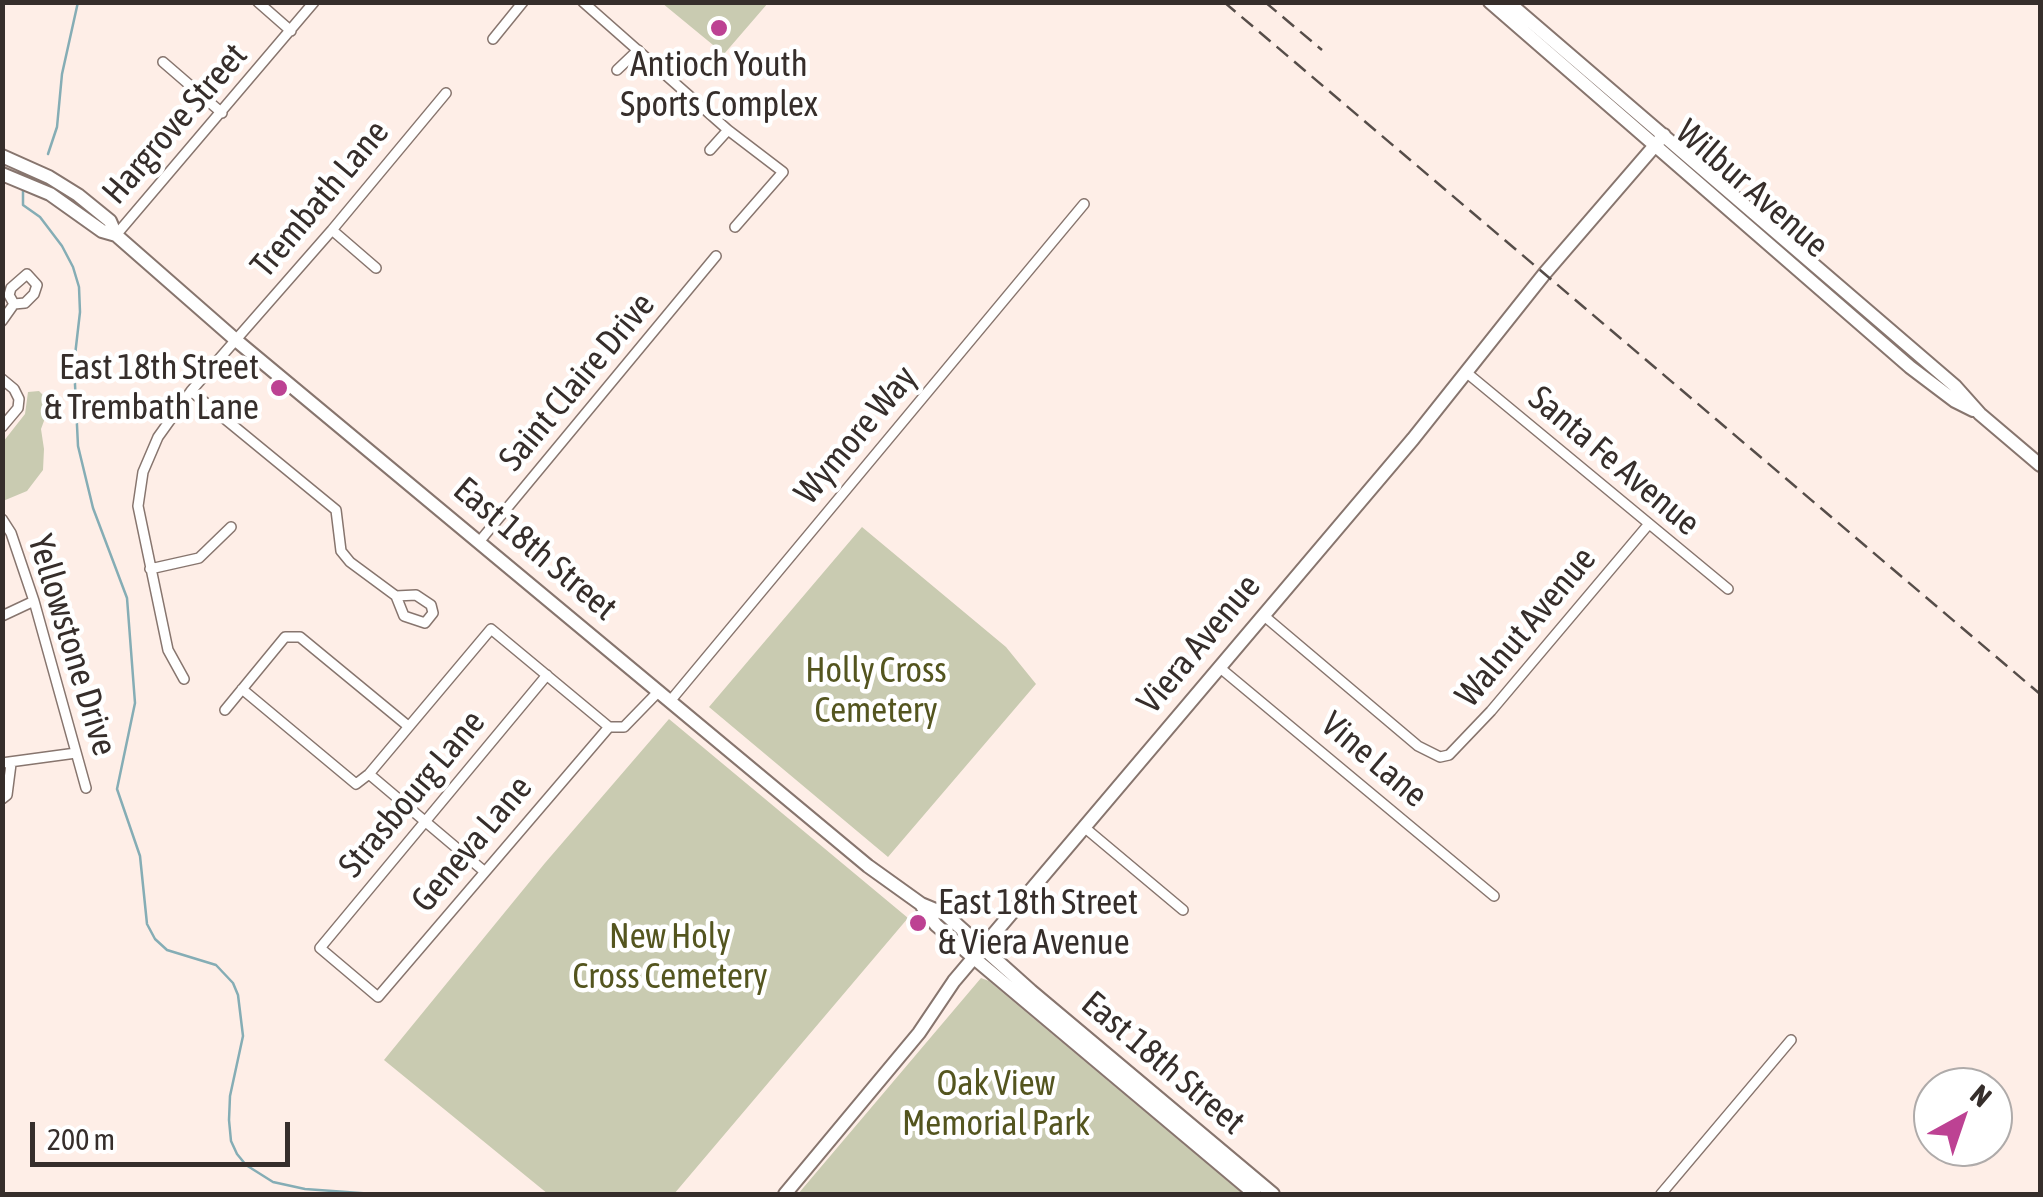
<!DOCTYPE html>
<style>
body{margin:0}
#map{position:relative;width:2043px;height:1197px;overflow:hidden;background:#feeee7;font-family:"Asap Condensed",sans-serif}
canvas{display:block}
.frame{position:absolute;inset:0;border:5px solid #362e2b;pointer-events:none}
.north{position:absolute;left:1913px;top:1067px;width:100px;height:100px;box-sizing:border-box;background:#fff;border:2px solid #afabaa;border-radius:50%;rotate:40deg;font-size:28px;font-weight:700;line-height:40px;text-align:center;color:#362e2b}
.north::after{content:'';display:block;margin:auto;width:35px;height:45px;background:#bd4293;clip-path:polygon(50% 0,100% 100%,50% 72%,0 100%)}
.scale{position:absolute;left:30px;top:1122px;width:260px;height:45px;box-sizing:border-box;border:5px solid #362e2b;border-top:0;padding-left:12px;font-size:30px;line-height:35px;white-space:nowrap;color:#362e2b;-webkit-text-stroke:8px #fff;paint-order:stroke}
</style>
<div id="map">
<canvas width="2043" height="1197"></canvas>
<div class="frame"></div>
<div class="north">N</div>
<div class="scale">200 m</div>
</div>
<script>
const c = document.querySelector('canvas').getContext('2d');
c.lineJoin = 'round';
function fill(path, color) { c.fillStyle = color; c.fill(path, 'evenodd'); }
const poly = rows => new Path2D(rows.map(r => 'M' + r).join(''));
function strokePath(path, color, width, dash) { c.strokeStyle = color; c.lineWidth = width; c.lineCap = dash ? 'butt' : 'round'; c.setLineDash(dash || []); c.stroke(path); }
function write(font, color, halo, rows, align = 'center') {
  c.font = font + ' "Asap Condensed",sans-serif'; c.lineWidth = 9; c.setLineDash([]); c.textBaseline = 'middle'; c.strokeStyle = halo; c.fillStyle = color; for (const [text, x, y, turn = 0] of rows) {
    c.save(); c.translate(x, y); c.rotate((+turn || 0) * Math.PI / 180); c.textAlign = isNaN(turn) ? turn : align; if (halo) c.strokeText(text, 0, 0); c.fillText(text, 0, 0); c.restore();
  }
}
fill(poly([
 [662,3,768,3,724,54],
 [39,391,45,397,48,410,41,429,44,449,43,470,27,491,3,501,3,442,25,414,28,392],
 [862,527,1006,647,1036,684,888,857,709,707],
 [669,719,908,918,674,1194,548,1194,384,1060,545,863],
 [981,978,989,981,1243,1194,798,1194]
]), '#c9cbb1');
strokePath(poly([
 [48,154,57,127,62,74,78,2],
 [23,191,23,205,40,217,62,246,73,267,79,287,80,312,74,364,78,446,93,508,127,598,135,703,117,789,140,856,147,924,155,939,167,950,216,965,233,983,238,995,243,1036,230,1096,229,1120,231,1141,237,1154,246,1165,273,1182,305,1189,374,1194]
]), '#85adb5', 2.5);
const street = poly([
 [258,2,291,31],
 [583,2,728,130,783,172,735,227],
 [493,39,523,2],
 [163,62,222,113],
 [617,70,638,50],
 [710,150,728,130],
 [332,230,376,268],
 [116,235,314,2],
 [2,321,14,304,25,303,34,294,37,285,27,274,11,288,9,295,14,304],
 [1467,373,1728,589],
 [2,379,14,389,19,399,18,408,2,427],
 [191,391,336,510,341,551,350,562,396,596,404,616,425,623,433,613,431,605,416,595,396,596],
 [2,519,11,533,34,601,86,788],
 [479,542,716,256],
 [150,569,199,558,231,527],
 [1263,615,1418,746,1440,757,1449,755,1491,711,1648,525],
 [2,616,34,601],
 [1219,667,1494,896],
 [547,675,320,948,378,997,609,727],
 [184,679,168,650,138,506,143,472,158,437,191,391,332,230,446,93],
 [242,689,356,784,369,774,491,629,609,727,624,727,659,691],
 [671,700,1084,204],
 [225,710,285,637,300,637,408,726],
 [2,763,76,753],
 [369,774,485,872],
 [2,799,7,795,11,764],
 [1084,827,1183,910],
 [1661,1194,1791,1040]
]);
const secondary = poly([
 [1490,2,1910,367,1955,401,1973,410],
 [1508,2,1955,386,1980,414,2040,465],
 [2,156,49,177,78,195,110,221,116,235],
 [2,174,50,194,102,231,116,235,237,341,868,866,921,904,945,914,1031,991,1273,1194],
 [922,906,936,925,974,958,1255,1194],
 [785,1194,919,1033,954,981,1413,439,1545,273,1664,135]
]);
strokePath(street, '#87756e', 12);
strokePath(secondary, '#87756e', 16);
strokePath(street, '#fff', 9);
strokePath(secondary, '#fff', 12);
strokePath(poly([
 [1224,2,2040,694],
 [1265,2,1322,50]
]), '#564d49', 2.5, [15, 8]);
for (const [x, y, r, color] of [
 [719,28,10,"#bd4293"],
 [279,388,10,"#bd4293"],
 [918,923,10,"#bd4293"]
]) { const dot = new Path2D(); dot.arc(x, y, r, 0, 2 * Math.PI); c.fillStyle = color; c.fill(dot); strokePath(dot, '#fff', 4); }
write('35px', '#362e2b', '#fff', [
 ["Antioch Youth",719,65],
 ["Sports Complex",719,105],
 ["East 18th Street",259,368,"right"],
 ["& Trembath Lane",259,408,"right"],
 ["East 18th Street",938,903,"left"],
 ["& Viera Avenue",938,943,"left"]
]);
write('35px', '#362e2b', '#fff', [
 ["Hargrove Street",175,124,-49],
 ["Wilbur Avenue",1752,189,41],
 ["Trembath Lane",320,199,-50],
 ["Saint Claire Drive",577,382,-50],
 ["Wymore Way",856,435,-50],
 ["Santa Fe Avenue",1614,461,40],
 ["East 18th Street",535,549,40],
 ["Walnut Avenue",1526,627,-50],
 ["Viera Avenue",1199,644,-50],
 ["Yellowstone Drive",72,645,73],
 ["Vine Lane",1374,760,40],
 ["Strasbourg Lane",412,794,-50],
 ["Geneva Lane",472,844,-50],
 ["East 18th Street",1163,1063,40]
]);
write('35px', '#54551f', '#fff', [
 ["Holly Cross",876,671],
 ["Cemetery",876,711],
 ["New Holy",670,937],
 ["Cross Cemetery",670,977],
 ["Oak View",996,1084],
 ["Memorial Park",996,1124]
]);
</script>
